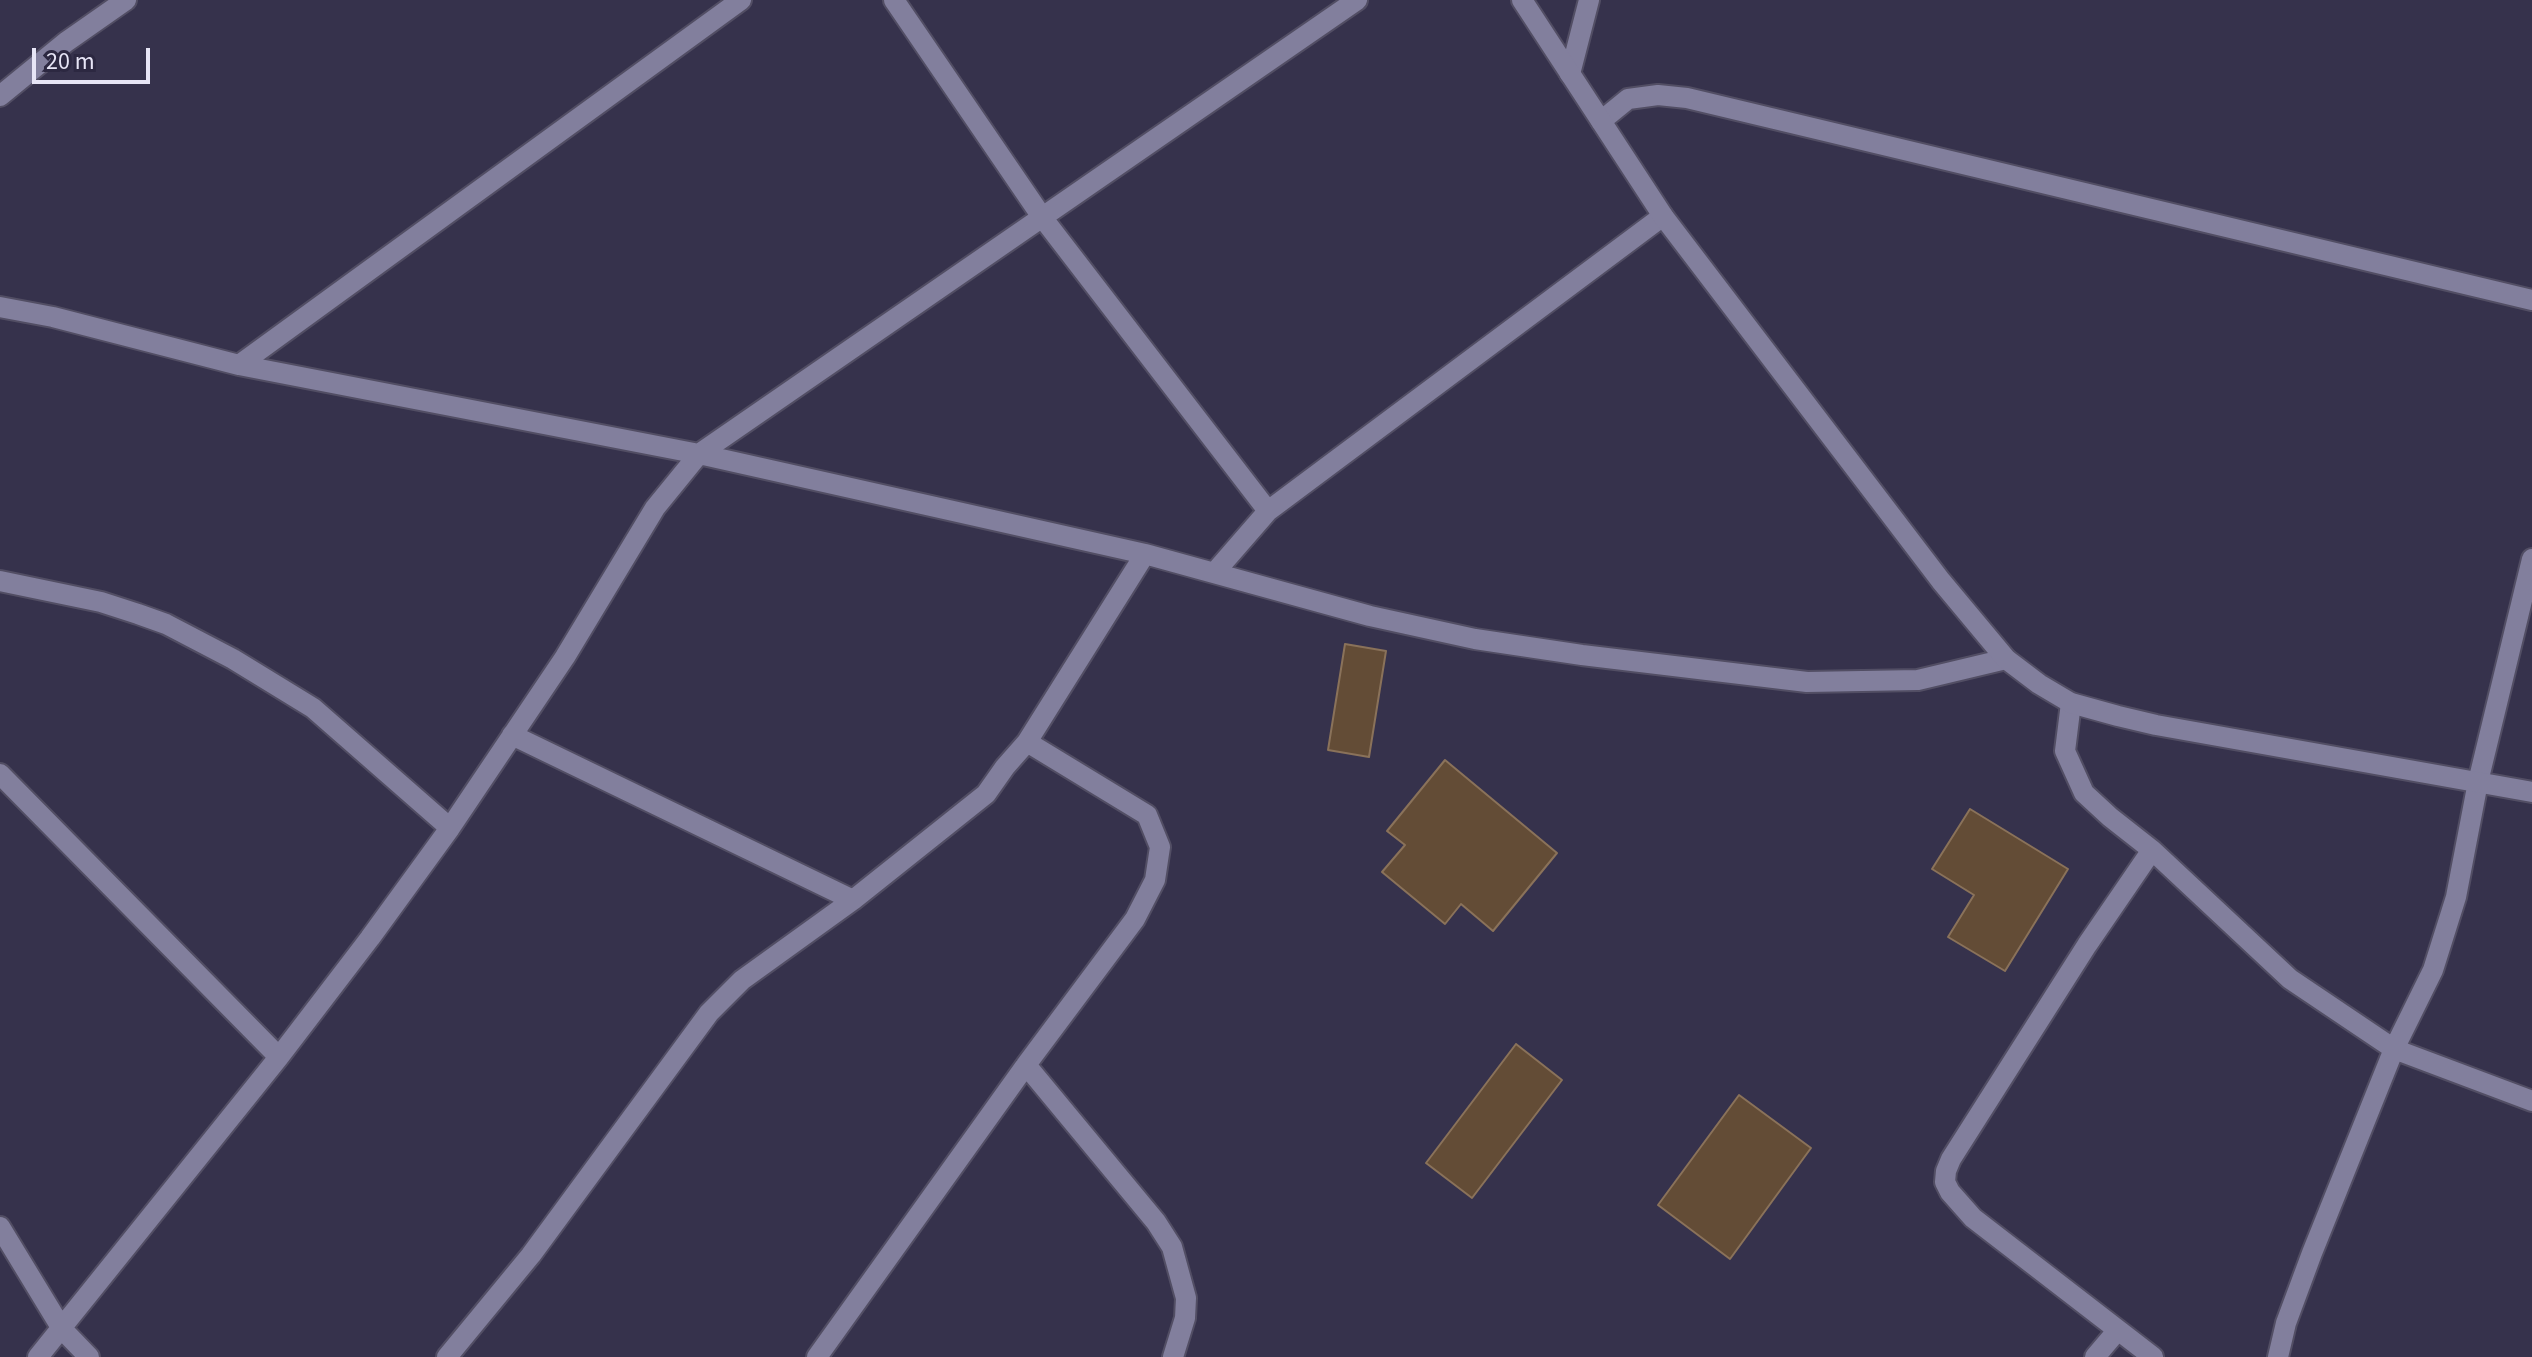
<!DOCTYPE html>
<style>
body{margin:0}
#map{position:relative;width:2532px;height:1357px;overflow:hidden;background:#36324c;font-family:"Source Sans 3",sans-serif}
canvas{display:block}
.scale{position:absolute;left:32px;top:48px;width:118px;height:36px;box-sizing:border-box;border:4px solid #e7e5f6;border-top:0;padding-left:10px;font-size:24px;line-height:28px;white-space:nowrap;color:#e7e5f6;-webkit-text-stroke:6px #2c2841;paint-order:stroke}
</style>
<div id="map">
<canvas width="2532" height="1357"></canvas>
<div class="scale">20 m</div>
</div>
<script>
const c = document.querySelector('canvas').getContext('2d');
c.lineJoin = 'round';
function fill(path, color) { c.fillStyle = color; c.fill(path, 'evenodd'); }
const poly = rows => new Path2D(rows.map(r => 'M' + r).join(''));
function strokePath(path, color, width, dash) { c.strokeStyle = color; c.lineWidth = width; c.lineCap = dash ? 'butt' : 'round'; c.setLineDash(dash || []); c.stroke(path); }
const building = poly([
 [1345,644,1386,651,1369,757,1328,750,1345,644],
 [1445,760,1557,853,1493,931,1461,904,1445,924,1382,872,1405,845,1387,831,1445,760],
 [1970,809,2068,869,2005,971,1948,937,1974,895,1932,869,1970,809],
 [1516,1044,1562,1080,1472,1198,1426,1163,1516,1044],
 [1739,1095,1811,1148,1730,1259,1658,1205,1739,1095]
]);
fill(building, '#634c36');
strokePath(building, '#8a725a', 2);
const street = poly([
 [894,0,1042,217,1268,511],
 [1570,74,1589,0],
 [0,96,66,42,126,0],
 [1601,121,1628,99,1658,95,1687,98,2532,300],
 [0,307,53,317,239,365,699,454,1145,554,1370,616,1475,639,1582,655,1807,682,1918,680,2006,659],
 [239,365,741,0],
 [1215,572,1268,511,1663,216],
 [0,581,101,602,138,614,166,624,233,659,313,708,450,828],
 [2071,703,2065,751,2084,793,2110,817,2152,850,2290,979,2394,1049,2532,1101],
 [512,735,853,900],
 [0,774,279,1057],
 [2152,850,2087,945,1951,1159,1946,1171,1945,1182,1950,1192,1973,1218,2153,1357],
 [1026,1065,1156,1222,1172,1247,1186,1298,1185,1318,1173,1357],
 [0,1227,62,1329,89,1357],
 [38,1357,279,1057,370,938,450,828,565,657,655,508,699,454,1357,0],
 [447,1357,531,1255,709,1013,742,980,853,900,986,794,1005,767,1027,742,1145,554],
 [817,1357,1026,1065,1135,919,1155,880,1160,847,1147,815,1027,742],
 [2095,1357,2117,1331],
 [2278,1357,2286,1323,2312,1253,2394,1049,2433,970,2456,897,2478,782,2532,559]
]);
const secondary = poly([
 [1522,0,1663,216,1941,581,2006,659,2039,684,2071,703,2118,716,2156,725,2532,792]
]);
strokePath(street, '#524e64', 24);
strokePath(secondary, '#524e64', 24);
strokePath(street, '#827f9d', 20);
strokePath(secondary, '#827f9d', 20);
</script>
